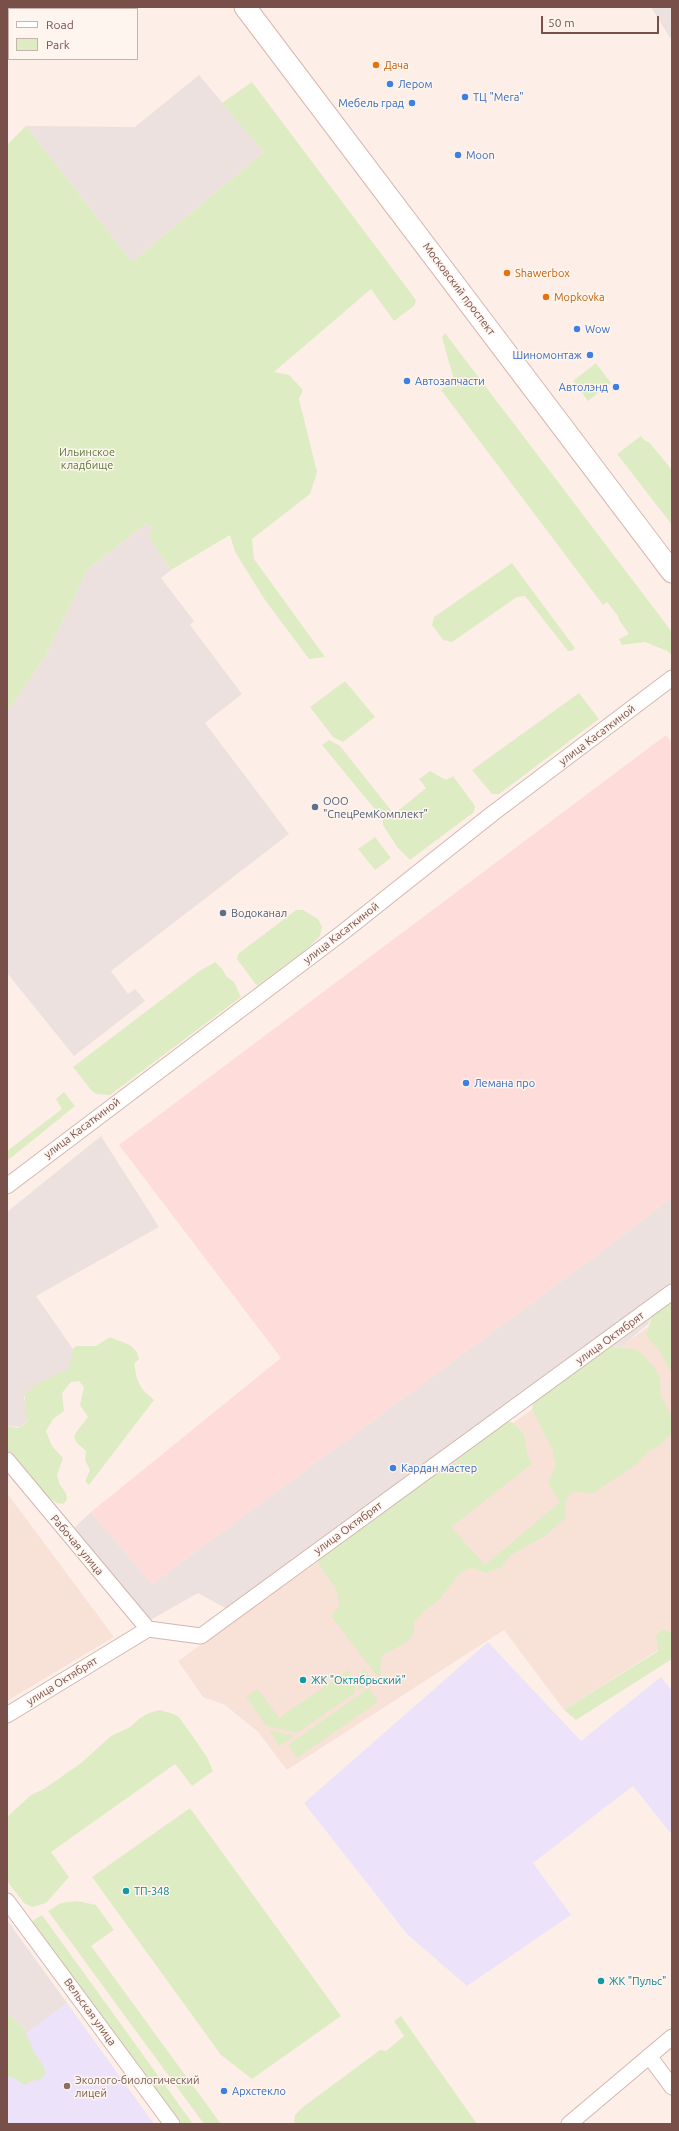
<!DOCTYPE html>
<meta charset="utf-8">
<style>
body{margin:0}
#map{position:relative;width:679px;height:2131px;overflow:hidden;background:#fdefe7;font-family:Ubuntu,sans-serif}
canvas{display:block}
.frame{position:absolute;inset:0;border:8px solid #794f49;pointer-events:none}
.legend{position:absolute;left:8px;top:8px;width:130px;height:52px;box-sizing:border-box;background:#fff5ef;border:1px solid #c9b3ad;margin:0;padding:5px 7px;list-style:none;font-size:12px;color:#794f49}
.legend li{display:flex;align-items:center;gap:8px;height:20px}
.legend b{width:20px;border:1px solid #c9b3ad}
.scale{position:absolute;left:541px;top:16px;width:118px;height:18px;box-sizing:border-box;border:2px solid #794f49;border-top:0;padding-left:5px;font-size:12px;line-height:14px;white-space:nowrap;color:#794f49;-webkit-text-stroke:3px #fff5ef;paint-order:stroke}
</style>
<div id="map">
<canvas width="679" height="2131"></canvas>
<div class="frame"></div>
<ul class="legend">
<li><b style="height:5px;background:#fff"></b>Road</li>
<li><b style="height:11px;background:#deecc4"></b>Park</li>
</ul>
<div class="scale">50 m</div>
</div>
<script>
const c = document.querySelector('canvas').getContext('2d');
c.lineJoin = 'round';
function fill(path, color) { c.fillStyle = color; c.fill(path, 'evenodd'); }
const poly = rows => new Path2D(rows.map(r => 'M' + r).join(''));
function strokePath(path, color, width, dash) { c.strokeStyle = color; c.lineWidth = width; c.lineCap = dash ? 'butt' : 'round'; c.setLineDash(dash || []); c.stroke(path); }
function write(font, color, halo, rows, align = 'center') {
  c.font = font + ' Ubuntu,sans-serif'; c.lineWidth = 3; c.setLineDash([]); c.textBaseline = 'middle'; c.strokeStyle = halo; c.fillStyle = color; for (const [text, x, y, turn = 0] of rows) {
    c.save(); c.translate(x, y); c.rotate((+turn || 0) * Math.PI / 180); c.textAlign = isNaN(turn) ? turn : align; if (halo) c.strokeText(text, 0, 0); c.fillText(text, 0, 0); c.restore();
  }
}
fill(poly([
 [672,1310,672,1633,664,1629,658,1650,564,1710,504,1630,287,1770,258,1732,225,1705,203,1697,178,1661],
 [7,1493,114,1637,7,1701]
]), '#f8e2d8');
fill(poly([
 [666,735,672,743,672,1197,617,1240,152,1584,91,1512,281,1358,119,1145]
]), '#fedcda');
fill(poly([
 [651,7,672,7,672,41],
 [199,75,264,152,132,262,26,126,135,127],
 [147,523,153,530,149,537,171,570,161,578,194,621,190,625,242,694,205,723,289,834,111,971,128,994,135,989,145,1001,74,1056,7,973,7,712,44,658,88,569],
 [101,1136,159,1227,36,1296,73,1349,71,1367,67,1371,39,1383,27,1392,24,1397,28,1420,21,1427,7,1426,7,1212],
 [672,1197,672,1301,650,1320,648,1324,621,1347,615,1346,461,1452,460,1457,455,1463,449,1463,421,1486,238,1615,198,1593,140,1626,68,1534,91,1512,152,1584,617,1240],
 [7,1920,67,2003,26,2034,23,2027,7,2013]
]), '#ece1de');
fill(poly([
 [488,1642,581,1741,661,1677,672,1691,672,1835,633,1786,533,1863,571,1915,467,1986,407,1934,304,1803],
 [67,2003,154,2124,7,2124,7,2047]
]), '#ece3fa');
fill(poly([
 [252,82,416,300,414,306,394,321,371,289,274,372,289,375,303,390,299,399,317,472,310,494,252,539,254,559,325,657,309,659,265,600,235,552,230,535,171,570,148,536,153,530,147,523,88,569,44,658,7,712,7,145,26,126,132,262,264,152,222,103],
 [445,333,672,632,672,655,667,651,645,642,622,645,619,639,629,634,619,620,618,616,607,602,603,605,441,390,454,380,442,337],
 [596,363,611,383,588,401,573,381],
 [641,436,645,441,649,442,672,470,672,525,617,454],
 [512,563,575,648,572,651,568,651,525,596,517,597,452,642,443,640,432,625,434,617],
 [345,681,375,717,343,742,333,737,310,707],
 [579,693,599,719,499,794,492,794,472,770],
 [329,740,340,746,394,814,426,788,419,779,430,771,446,780,453,776,475,806,474,812,410,860,397,847,383,825,383,819,322,745],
 [375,837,391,858,375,870,358,849],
 [296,910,303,910,318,919,322,927,320,936,307,949,257,986,237,959,238,954],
 [215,962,223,970,226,976,234,982,241,997,110,1095,96,1094,91,1090,73,1067,198,972],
 [64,1092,75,1106,7,1161,7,1151,62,1109,56,1099],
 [672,1301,672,1374,660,1351,647,1337,646,1333,653,1315],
 [110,1337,130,1345,137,1352,139,1359,134,1364,137,1379,142,1389,154,1400,89,1485,85,1481,90,1470,85,1460,86,1451,77,1443,74,1437,77,1431,88,1417,80,1405,84,1387,79,1381,71,1382,62,1393,64,1411,53,1419,46,1431,52,1446,63,1458,57,1475,60,1485,66,1493,67,1500,63,1504,57,1503,42,1493,7,1451,7,1426,18,1428,24,1425,28,1420,25,1410,25,1394,36,1384,69,1369,73,1349,76,1346,96,1346],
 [610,1346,638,1350,654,1367,660,1377,661,1396,672,1417,672,1433,660,1445,649,1451,636,1465,593,1493,573,1492,569,1495,566,1501,565,1518,547,1535,511,1555,500,1568,486,1573,472,1568,461,1572,439,1600,425,1610,414,1622,414,1633,407,1642,381,1656,380,1680,331,1616,339,1607,338,1597,335,1587,323,1571,317,1559,402,1495,421,1486,449,1463,455,1463,460,1457,461,1452,506,1422,512,1422,524,1434,527,1453,532,1464,451,1527,485,1565,560,1502,548,1483,556,1465,553,1456,553,1451,532,1409,534,1399,562,1383,573,1372],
 [664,1629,672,1633,672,1659,576,1720,564,1710,658,1651,656,1635],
 [363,1668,373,1680,357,1691],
 [348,1670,356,1683,354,1694,297,1733,266,1726,246,1697,258,1689,279,1718],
 [369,1688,378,1702,297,1758,288,1745],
 [160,1710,174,1714,179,1717,207,1757,213,1771,192,1786,175,1764,51,1852,69,1877,46,1903,32,1907,24,1903,7,1881,7,1817,31,1795,44,1789,81,1763,111,1736,130,1727,140,1718,149,1713],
 [269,1730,294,1736,279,1746],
 [190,1808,341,2016,252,2079,221,2055,92,1877],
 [77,1901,96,1905,114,1930,91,1946,221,2124,204,2124,48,1911,61,1903],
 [42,1915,193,2124,179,2124,32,1921],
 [7,2013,23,2027,35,2054,44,2067,45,2075,39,2080,32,2081,25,2085,22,2084,14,2078,7,2076],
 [401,2016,477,2124,296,2124,294,2121,295,2115,303,2107,380,2050,386,2051,404,2036,394,2021]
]), '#deecc4');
const minor = poly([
 [7,1186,342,933,492,814,672,678],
 [7,1460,148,1629],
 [7,1715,148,1629,201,1636,672,1292],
 [7,1901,172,2124],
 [649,2056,672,2087],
 [569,2124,672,2037]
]);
const secondary = poly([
 [245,7,672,572]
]);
strokePath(minor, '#d3b6ae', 17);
strokePath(secondary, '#d8b6ae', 23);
strokePath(minor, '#fff', 15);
strokePath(secondary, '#fff', 21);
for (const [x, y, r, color] of [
 [376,65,4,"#e8710a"],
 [390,84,4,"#3f7fe0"],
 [465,97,4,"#3f7fe0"],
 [412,103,4,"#3f7fe0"],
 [458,155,4,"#3f7fe0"],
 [507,273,4,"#e8710a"],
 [546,297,4,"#e8710a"],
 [577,329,4,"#3f7fe0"],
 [590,355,4,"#3f7fe0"],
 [407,381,4,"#3f7fe0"],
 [616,387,4,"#3f7fe0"],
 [315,807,4,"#5c6f8a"],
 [223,913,4,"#5c6f8a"],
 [466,1083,4,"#3f7fe0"],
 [393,1468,4,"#3f7fe0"],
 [303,1680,4,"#0f9aa8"],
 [126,1891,4,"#0f9aa8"],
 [601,1981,4,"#0f9aa8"],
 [67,2086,4,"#8d6e63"],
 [224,2091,4,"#3f7fe0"]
]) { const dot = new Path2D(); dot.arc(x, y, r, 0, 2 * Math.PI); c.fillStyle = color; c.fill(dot); strokePath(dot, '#fff5ef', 1.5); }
write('11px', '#c56008', '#fff5ef', [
 ["Дача",384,65],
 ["Shawerbox",515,273],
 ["Mopkovka",554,297]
], 'left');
write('11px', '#366cbe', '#fff5ef', [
 ["Лером",398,84],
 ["ТЦ \"Мега\"",473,97],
 ["Мебель град",404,103,"right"],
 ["Moon",466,155],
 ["Wow",585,329],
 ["Шиномонтаж",582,355,"right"],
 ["Автозапчасти",415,381],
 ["Автолэнд",608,387,"right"],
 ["Лемана про",474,1083],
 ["Кардан мастер",401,1468],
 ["Архстекло",232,2091]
], 'left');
write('11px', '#794f49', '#fff5ef', [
 ["Московский проспект",459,289,53],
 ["улица Касаткиной",597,735,-37],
 ["улица Касаткиной",341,933,-38],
 ["улица Касаткиной",82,1128,-37],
 ["улица Октябрят",610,1338,-36],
 ["улица Октябрят",348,1528,-36],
 ["Рабочая улица",77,1545,50],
 ["улица Октябрят",62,1681,-32],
 ["Вельская улица",90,2012,54]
]);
write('11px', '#5e7a3e', '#fff5ef', [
 ["Ильинское",87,452],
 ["кладбище",87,465]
]);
write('11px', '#4e5e75', '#fff5ef', [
 ["ООО",323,801],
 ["\"СпецРемКомплект\"",323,814],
 ["Водоканал",231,913]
], 'left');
write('11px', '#0d838f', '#fff5ef', [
 ["ЖК \"Октябрьский\"",311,1680],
 ["ТП-348",134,1891],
 ["ЖК \"Пульс\"",609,1981]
], 'left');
write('11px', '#785e54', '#fff5ef', [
 ["Эколого-биологический",75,2080],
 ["лицей",75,2093]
], 'left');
</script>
